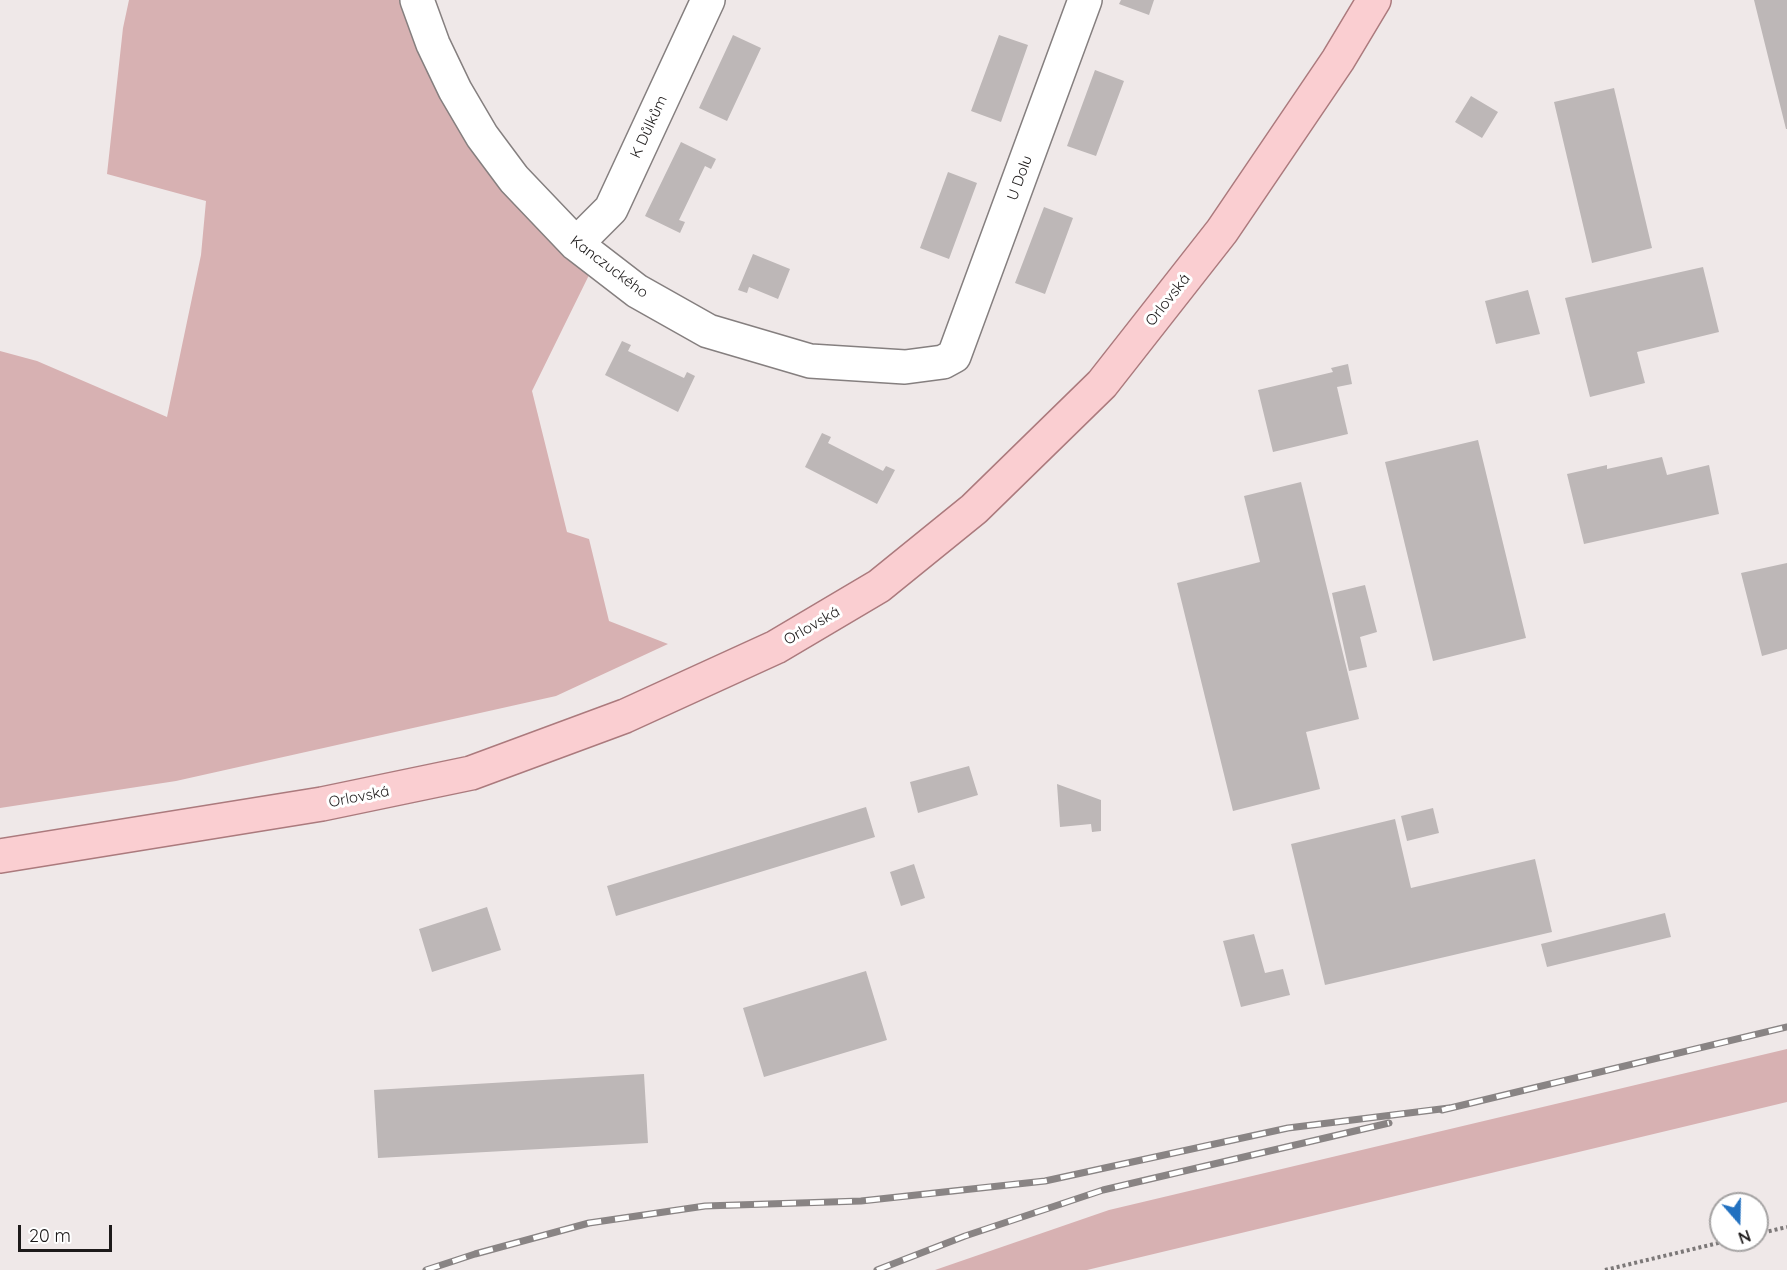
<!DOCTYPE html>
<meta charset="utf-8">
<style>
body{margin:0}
#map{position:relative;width:1787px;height:1270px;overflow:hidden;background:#efe8e8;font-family:Quicksand,sans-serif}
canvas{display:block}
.north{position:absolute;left:1709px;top:1192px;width:60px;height:60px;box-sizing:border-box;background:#fff;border:2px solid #a5a3a3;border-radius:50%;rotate:160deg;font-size:16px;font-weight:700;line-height:24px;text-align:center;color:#1d1a1a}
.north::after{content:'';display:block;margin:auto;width:21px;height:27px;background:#2271c0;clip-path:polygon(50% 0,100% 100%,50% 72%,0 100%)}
.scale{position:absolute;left:18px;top:1225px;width:94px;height:27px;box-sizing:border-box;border:3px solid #1d1a1a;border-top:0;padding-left:8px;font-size:18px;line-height:21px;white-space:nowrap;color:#1d1a1a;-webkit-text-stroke:4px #fff;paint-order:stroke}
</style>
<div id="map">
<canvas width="1787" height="1270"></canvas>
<div class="north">N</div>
<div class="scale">20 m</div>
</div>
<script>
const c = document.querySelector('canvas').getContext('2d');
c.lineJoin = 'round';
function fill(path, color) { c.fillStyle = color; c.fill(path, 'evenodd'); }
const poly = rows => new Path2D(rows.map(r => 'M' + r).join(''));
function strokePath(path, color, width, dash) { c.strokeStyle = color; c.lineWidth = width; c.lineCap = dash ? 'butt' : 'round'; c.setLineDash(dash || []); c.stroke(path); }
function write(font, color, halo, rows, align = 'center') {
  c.font = font + ' Quicksand,sans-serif'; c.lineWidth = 6; c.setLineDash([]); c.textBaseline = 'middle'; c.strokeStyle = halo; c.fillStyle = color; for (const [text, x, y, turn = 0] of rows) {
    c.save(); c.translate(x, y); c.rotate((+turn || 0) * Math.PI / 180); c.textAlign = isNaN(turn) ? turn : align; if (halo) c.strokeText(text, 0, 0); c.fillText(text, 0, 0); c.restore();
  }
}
fill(poly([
 [129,0,403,0,591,271,532,391,567,532,589,539,609,621,668,644,556,696,176,781,0,808,0,351,37,361,167,417,201,255,206,201,107,174,123,28],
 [1787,1049,1787,1102,1087,1270,935,1270,1109,1210]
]), '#d7b1b2');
fill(poly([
 [1121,0,1154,0,1149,15,1119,4],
 [1754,0,1787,0,1787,129,1786,129],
 [733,35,761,48,727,121,699,108],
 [999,35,1028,45,1001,122,971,111],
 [1095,70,1124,81,1096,156,1067,146],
 [1614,88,1652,248,1592,263,1554,102],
 [1471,96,1498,112,1482,138,1455,122],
 [681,142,716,159,711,169,705,166,679,220,685,222,680,233,645,216],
 [948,172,977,183,949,259,920,248],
 [1044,207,1073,218,1045,294,1015,283],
 [753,254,790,269,778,299,749,287,747,293,738,290],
 [1703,267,1719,332,1637,352,1645,383,1590,397,1565,298],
 [1528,290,1540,334,1496,344,1485,301],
 [622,341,631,345,628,351,684,378,687,372,695,376,678,412,605,375],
 [1348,364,1352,384,1337,387,1348,434,1273,452,1258,390,1333,372,1331,368],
 [822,433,831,437,828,443,883,471,886,466,895,470,877,504,805,467],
 [1478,440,1526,638,1433,661,1385,462],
 [1662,457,1667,475,1709,465,1719,514,1584,544,1567,474,1607,465,1607,469],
 [1301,482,1359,719,1306,732,1320,789,1233,811,1177,583,1260,562,1244,496],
 [1787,563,1787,649,1762,656,1741,573],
 [1365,585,1377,632,1360,637,1367,667,1349,671,1332,593],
 [969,766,978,795,918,813,910,782],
 [1057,784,1101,800,1101,831,1092,832,1091,824,1060,827],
 [866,807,875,837,616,916,607,886],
 [1433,808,1439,833,1407,841,1401,816],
 [1395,819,1411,888,1535,859,1552,932,1325,985,1291,844],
 [914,864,925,898,901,906,890,872],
 [487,907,501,950,432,972,419,929],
 [1665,913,1671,937,1547,967,1541,944],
 [1254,934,1265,973,1283,969,1290,995,1241,1007,1223,941],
 [866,971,887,1040,764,1077,743,1008],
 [644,1074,648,1143,378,1158,374,1090]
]), '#bdb7b7');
const minor = poly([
 [417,0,433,44,455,90,482,136,514,179,576,244,637,291,708,331,810,361,905,367,943,362,954,356,1085,0],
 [576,244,611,209,708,0]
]);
const major = poly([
 [0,856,322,804,471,773,625,716,776,647,879,586,974,509,1102,384,1222,231,1338,60,1374,0]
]);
strokePath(minor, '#857f7f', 36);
strokePath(major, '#ab7a7d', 36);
strokePath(poly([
 [1757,1234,1787,1227],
 [1605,1270,1731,1240]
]), '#7c7878', 4, [3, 3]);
strokePath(minor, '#fff', 33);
strokePath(major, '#faced1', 33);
const rail = poly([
 [1442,1110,1787,1027],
 [426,1270,475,1254,589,1223,705,1206,861,1201,1045,1181,1288,1128,1449,1108],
 [877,1270,965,1236,1103,1190,1389,1123]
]);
strokePath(rail, '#898484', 7);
strokePath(rail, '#fff', 4.5, [14]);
write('15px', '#1d1a1a', '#fff', [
 ["K Důlkům",649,127,-65],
 ["U Dolu",1020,178,-70],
 ["Kanczuckého",609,267,37],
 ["Orlovská",1168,300,-52],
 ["Orlovská",812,626,-30],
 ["Orlovská",359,797,-11]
]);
</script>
